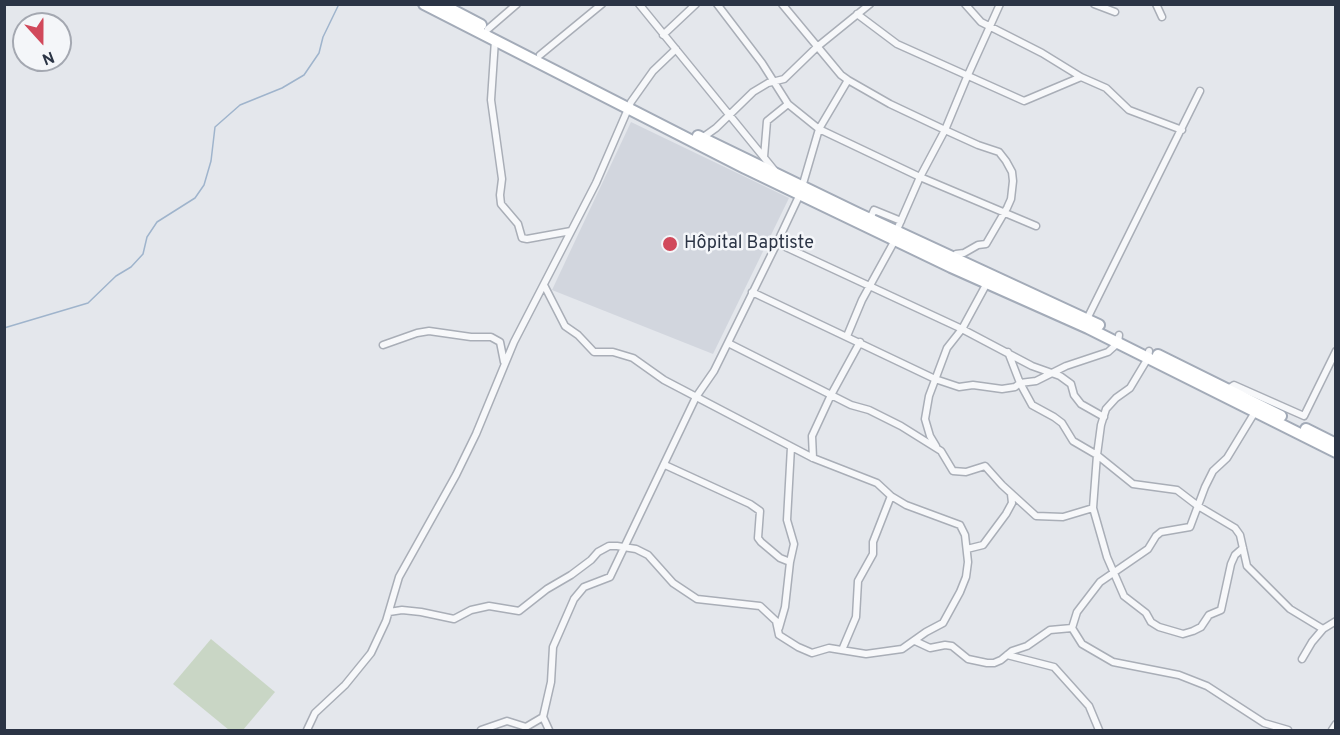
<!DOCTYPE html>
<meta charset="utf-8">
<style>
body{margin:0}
#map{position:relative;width:1340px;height:735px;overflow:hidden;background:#e4e7ec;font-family:Overpass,sans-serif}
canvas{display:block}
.frame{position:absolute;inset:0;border:6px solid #2b3445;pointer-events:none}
.north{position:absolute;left:12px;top:12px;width:60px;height:60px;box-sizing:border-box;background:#f4f6f9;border:2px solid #a4a8b1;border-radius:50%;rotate:159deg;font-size:16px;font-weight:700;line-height:24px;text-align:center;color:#2b3445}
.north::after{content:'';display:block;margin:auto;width:21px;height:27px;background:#d1495b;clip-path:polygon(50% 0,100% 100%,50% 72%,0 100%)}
</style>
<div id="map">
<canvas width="1340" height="735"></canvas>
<div class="frame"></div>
<div class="north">N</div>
</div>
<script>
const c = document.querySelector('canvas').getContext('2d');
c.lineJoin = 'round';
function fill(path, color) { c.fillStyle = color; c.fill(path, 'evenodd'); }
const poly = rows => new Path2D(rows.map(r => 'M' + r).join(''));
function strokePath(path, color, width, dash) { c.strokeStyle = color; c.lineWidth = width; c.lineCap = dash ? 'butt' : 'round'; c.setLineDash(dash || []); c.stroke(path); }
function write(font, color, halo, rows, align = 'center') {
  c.font = font + ' Overpass,sans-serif'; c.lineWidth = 5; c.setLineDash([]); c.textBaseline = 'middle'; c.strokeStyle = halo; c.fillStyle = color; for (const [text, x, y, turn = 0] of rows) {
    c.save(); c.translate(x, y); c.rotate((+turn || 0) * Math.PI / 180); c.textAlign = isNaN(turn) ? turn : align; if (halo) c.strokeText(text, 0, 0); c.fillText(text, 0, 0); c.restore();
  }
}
fill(poly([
 [631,122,789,198,713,354,552,290]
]), '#d2d6de');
fill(poly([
 [211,639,275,692,243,730,229,730,173,684]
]), '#c9d6c5');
strokePath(poly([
 [4,328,88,303,116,276,131,267,143,254,147,237,157,222,195,198,204,185,211,161,215,127,240,105,282,88,304,75,319,53,323,37,339,4]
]), '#9fb4cc', 1.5);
const street = poly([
 [639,4,775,171],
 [717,4,762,63,788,104,819,129,920,177,1036,226],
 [782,4,841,75,848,80,890,104,945,130,978,145,999,152,1006,161,1012,172,1013,181,1011,199,1007,208,986,244,978,245,964,253,956,254,954,258],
 [965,4,981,22,1042,53,1081,77,1106,88,1129,110,1182,130],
 [1094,4,1115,12],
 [1156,4,1162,17],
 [857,14,897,44,1024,101,1081,77],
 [488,29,517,4],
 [663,35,696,4],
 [495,40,491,100,502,179,500,195,501,204,518,224,522,238,527,239,571,231],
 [540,55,602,4],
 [702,138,716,128,753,92,768,83,784,79,817,47,870,4],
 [764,157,767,121,788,104],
 [870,219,874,210,901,221],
 [896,232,920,177,945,130,967,77,1000,4],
 [777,243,962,329,1032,366,1060,376,1071,384,1074,395,1081,404,1104,417],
 [752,292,935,379,959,387,973,385,1002,389,1015,387,1020,383,1036,381,1066,366,1108,352,1118,343,1119,335],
 [1087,319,1200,91],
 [847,336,862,300,895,240],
 [728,343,851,405,869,410,901,426,941,451,953,471,966,472,985,466,1002,485,1036,516,1063,517,1093,508],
 [383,345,417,333,429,331,471,337,491,337,500,342,504,362],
 [1149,351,1148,358,1130,388,1116,398,1106,409,1101,425,1097,455,1093,508,1107,557,1124,596,1146,613,1151,622,1159,627,1183,634,1193,631,1201,627,1209,615,1221,610,1231,564,1235,555,1243,548],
 [1008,352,1020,383,1032,405,1054,417,1062,423,1073,441,1097,455,1133,484,1177,490,1198,506,1235,528,1240,535,1247,566,1290,609,1323,629],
 [1228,389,1234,385,1304,416,1336,351],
 [1255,412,1227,458,1213,471,1205,487,1190,527,1161,532,1156,536,1148,549,1100,582,1077,612,1072,628,1082,644,1113,662,1179,675,1207,686,1264,723,1288,730],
 [936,446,930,436,925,419,929,396,947,348,962,329,987,283],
 [813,458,812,436,831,395,860,342],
 [665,465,750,504,760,511,758,538,761,542,780,558,790,562,785,607,779,628],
 [967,549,983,545,1006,514,1012,503,1011,494],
 [790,562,794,544,787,520,791,447],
 [389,612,402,610,421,612,454,619,471,610,489,606,519,611,547,589,571,575,591,560,598,552,609,546,617,546,636,549,648,555,673,583,697,599,760,606,776,621,779,635,798,647,812,653,829,648,866,654,902,649,926,632,943,623,960,592,966,577,968,562,965,535,960,525,906,505,891,496,877,483,813,458,664,380,633,358,613,352,594,352,578,335,565,326,544,285],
 [915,641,930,648,945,645,952,646,968,659,987,663,994,663,1001,660,1012,651,1027,646,1050,630,1072,628],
 [842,650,856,617,858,581,873,554,873,542,891,496],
 [1007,655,1054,667,1089,706,1099,730],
 [1302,659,1312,642,1323,629,1336,621],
 [543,717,549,730],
 [307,730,315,713,345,685,371,653,386,621,399,577,456,475,476,434,514,342,596,183,631,102,653,71,676,49],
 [481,730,507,721,526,727,543,717,551,682,553,647,574,599,584,587,610,577,696,397,714,371,777,243,800,194,819,129,848,80],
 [1332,730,1336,724]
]);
const primary = poly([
 [424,4,745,168,951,267,1088,328,1336,452],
 [441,4,481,25],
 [698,136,857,213,1099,325],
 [1158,355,1281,416],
 [1306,429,1336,444]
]);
strokePath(street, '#a9aeb7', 9);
strokePath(primary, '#a3abb8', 14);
strokePath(street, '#f7f8fa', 6);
strokePath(primary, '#fff', 10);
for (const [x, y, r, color] of [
 [670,244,8,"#d1495b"]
]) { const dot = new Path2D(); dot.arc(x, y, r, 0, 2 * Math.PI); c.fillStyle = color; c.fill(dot); strokePath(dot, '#f4f6f9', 2); }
write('18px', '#2b3445', '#f4f6f9', [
 ["Hôpital Baptiste",684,244]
], 'left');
</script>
